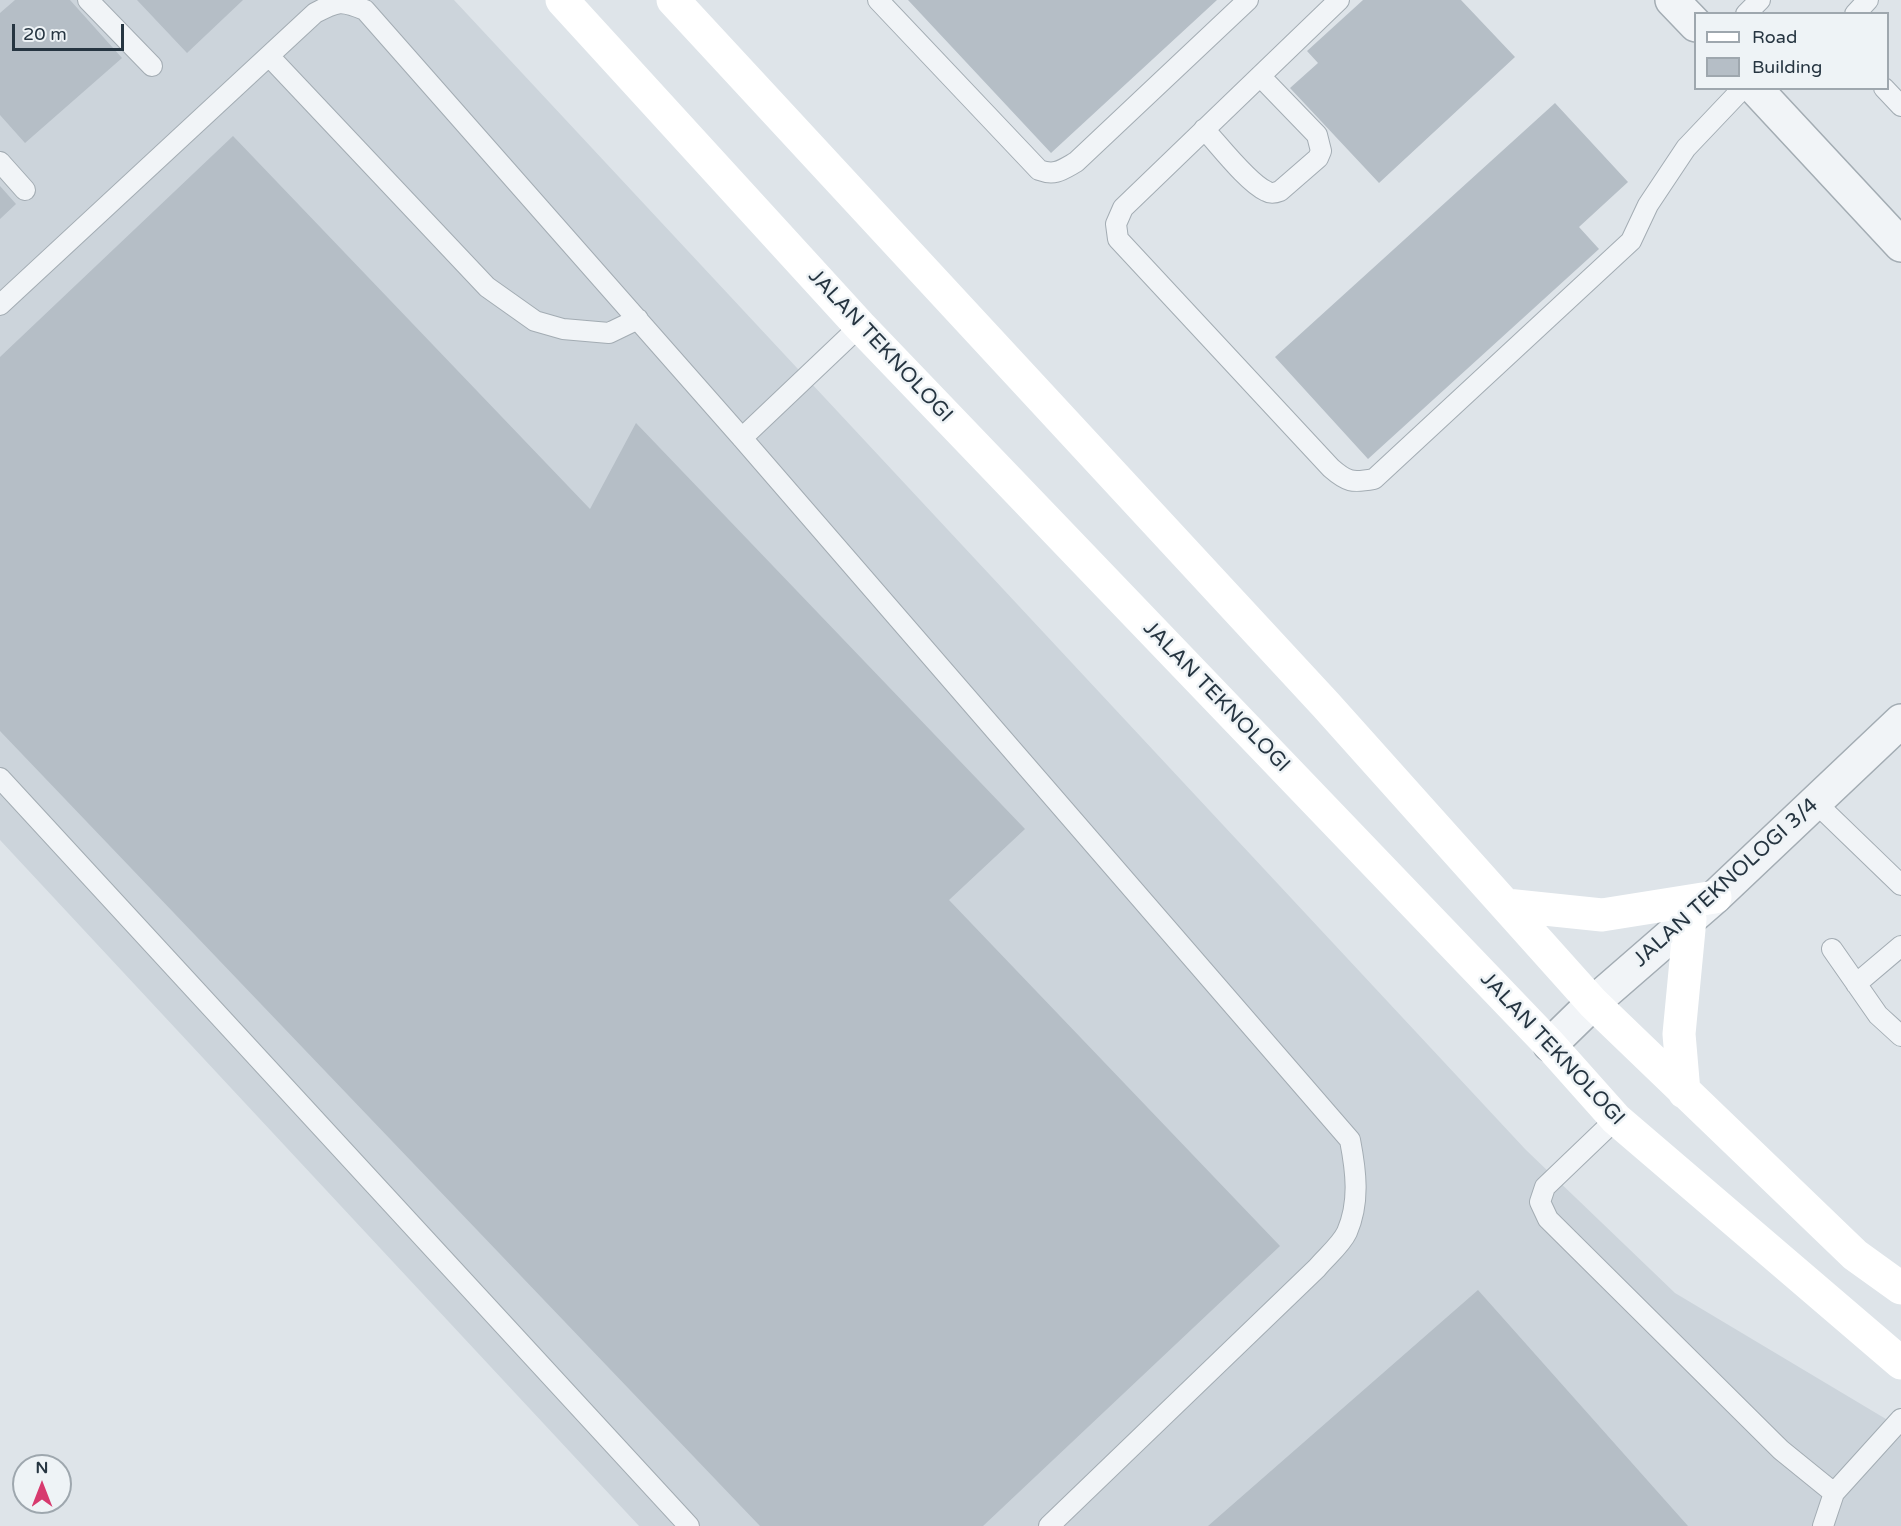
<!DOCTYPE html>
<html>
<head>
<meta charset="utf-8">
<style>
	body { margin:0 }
	#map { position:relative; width:1901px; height:1526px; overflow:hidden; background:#dee4e9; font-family:"Varela Round",sans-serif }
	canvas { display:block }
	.legend { position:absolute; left:1694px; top:12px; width:195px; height:78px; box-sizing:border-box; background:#eef3f6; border:2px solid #9ea7ae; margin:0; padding:8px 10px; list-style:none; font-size:18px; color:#263541 }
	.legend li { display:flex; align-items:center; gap:12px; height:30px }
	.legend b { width:30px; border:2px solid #9ea7ae }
	.north { position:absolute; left:12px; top:1454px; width:60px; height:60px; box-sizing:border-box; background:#eef3f6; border:2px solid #9ea7ae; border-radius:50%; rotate:0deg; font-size:16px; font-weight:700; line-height:24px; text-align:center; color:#263541 }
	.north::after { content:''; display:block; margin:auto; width:21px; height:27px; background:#d73a6e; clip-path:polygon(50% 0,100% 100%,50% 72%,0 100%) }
	.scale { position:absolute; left:12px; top:24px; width:112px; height:27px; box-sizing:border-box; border:3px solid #263541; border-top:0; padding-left:8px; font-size:18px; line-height:21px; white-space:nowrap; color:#263541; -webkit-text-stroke:4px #eef3f6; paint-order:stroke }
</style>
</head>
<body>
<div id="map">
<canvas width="1901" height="1526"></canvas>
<ul class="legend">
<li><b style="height:8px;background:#fff"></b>Road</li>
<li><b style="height:16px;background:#b5bec6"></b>Building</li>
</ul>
<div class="north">N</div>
<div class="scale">20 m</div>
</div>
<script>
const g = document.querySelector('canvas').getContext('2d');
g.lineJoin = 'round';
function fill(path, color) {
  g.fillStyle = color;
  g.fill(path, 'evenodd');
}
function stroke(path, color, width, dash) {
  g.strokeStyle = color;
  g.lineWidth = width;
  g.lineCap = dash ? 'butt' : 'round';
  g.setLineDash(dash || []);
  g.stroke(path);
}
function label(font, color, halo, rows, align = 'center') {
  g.font = font + ' "Varela Round",sans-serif';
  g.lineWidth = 5;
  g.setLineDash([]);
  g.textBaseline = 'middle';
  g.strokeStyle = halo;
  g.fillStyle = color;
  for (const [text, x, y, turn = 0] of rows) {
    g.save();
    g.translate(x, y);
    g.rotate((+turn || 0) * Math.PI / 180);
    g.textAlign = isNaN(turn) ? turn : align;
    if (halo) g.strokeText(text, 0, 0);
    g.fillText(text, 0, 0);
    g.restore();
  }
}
fill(new Path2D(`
	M0 0H454L1526 1150 1675 1293 1901 1428V1526H639L0 840Z`), '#ccd4db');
fill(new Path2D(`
	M15 0H70L122 58 25 143 0 115V13Z
	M137 0H243L187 53Z
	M908 0H1217L1051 153Z
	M1363 0H1461L1515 57 1379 183 1290 88 1318 63 1307 51Z
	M1555 103 1628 182 1579 227 1599 249 1368 459 1275 357Z
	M233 136 590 509 636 423 1025 829 949 900 1280 1246 983 1526H760L0 731V357Z
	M0 186 16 204 0 219Z
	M1478 1290 1688 1526H1208Z`), '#b5bec6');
const lane = new Path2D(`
	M88 0 152 66
	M878 0 1039 170C1055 176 1062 170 1076 162L1248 0
	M1339 0 1123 208 1116 224 1118 239 1331 468C1347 482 1352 483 1374 479L1631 241 1648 205 1686 148 1743 88
	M1746 14 1760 0
	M1855 14 1868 0
	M269 56 487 287 535 321 563 329 609 333 638 319
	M1884 88 1901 106
	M1204 129C1219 145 1248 183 1266 191 1271 194 1275 193 1280 191L1318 158 1321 151 1317 135 1260 76
	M0 162 25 190
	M0 305 315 13C338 1 341 0 365 10L742 438 1350 1140C1356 1171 1360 1202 1347 1232 1341 1245 1326 1257 1317 1268L1049 1526
	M742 438 860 326
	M0 778 689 1526
	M1815 802 1901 885
	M1832 949 1878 1015 1901 1036
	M1856 984 1901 946
	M1616 1119 1545 1187 1540 1202 1548 1219 1781 1450 1834 1493
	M1823 1526 1834 1493 1901 1419`);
const street = new Path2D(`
	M1672 0 1696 25
	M1755 88 1901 245
	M1550 1045 1593 1003 1715 897 1901 721`);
stroke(lane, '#a3acb3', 22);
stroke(street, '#a3acb3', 36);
stroke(lane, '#f1f4f7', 20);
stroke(street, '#f1f4f7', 33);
stroke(new Path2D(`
	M562 0 860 326 1550 1045 1616 1119 1901 1363
	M673 0 1326 705 1593 1003 1855 1255 1901 1288
	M1506 905 1602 915 1715 897
	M1684 1092 1679 1034 1690 919`), '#fff', 33);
label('21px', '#263541', '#eef3f6', [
	["JALAN TEKNOLOGI",880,346,47],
	["JALAN TEKNOLOGI",1216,697,46],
	["JALAN TEKNOLOGI 3/4",1726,883,-42],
	["JALAN TEKNOLOGI",1552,1049,47]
]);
</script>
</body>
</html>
